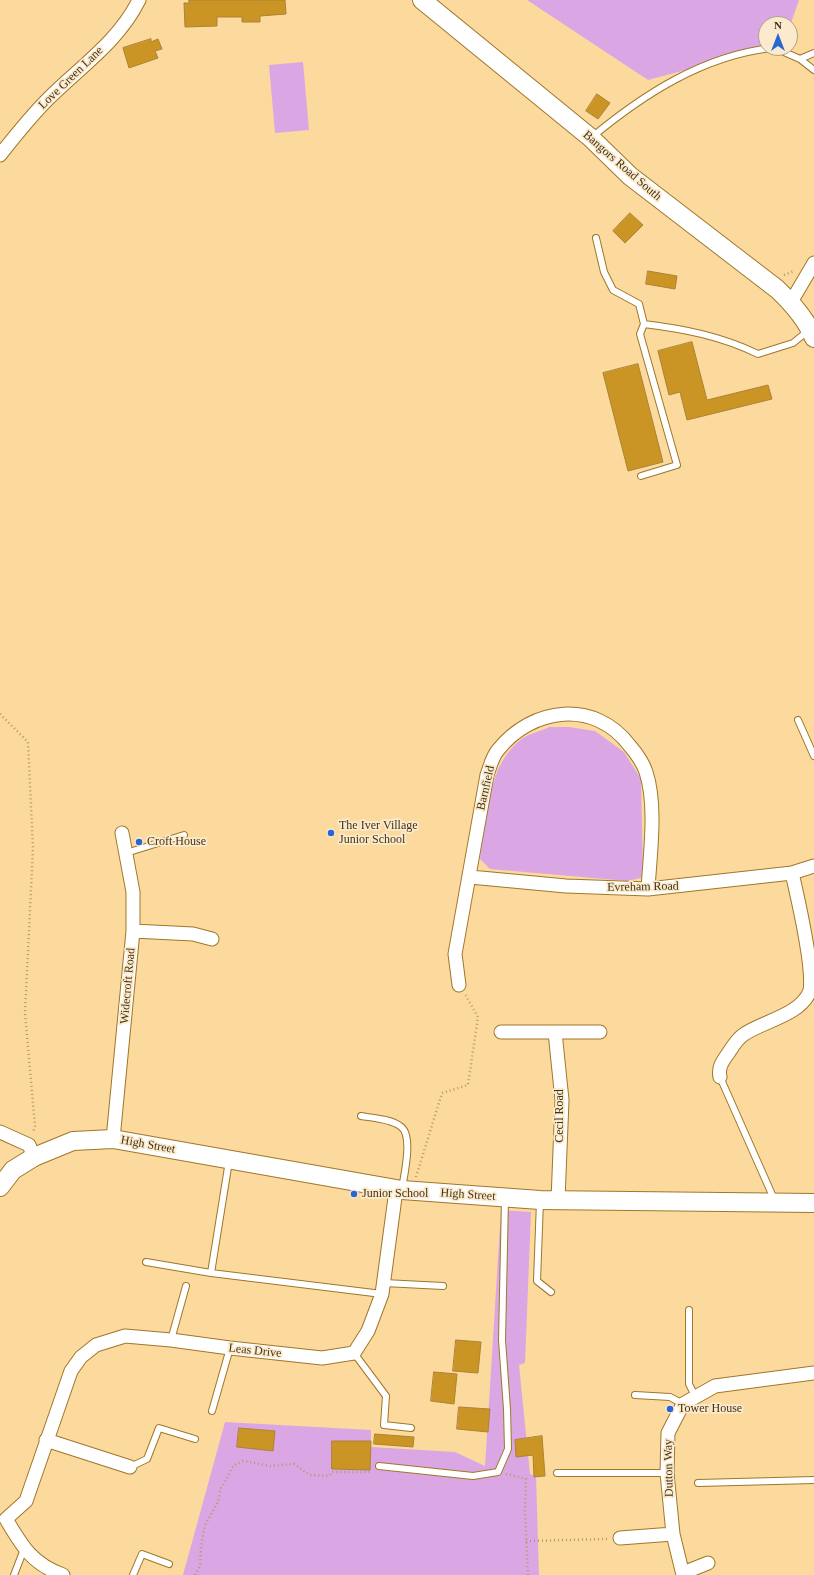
<!DOCTYPE html>
<html>
<head>
<meta charset="utf-8">
<style>
	body { margin:0 }
	#map { position:relative; width:814px; height:1575px; overflow:hidden; background:#fcda9e; font-family:Georgia,serif }
	canvas { display:block }
	.north { position:absolute; left:758px; top:16px; width:40px; height:40px; box-sizing:border-box; background:#fbeacd; border:1px solid #b1a082; border-radius:50%; rotate:0deg; font-size:11px; font-weight:700; line-height:16px; text-align:center; color:#433212 }
	.north::after { content:''; display:block; margin:auto; width:14px; height:18px; background:#2866d3; clip-path:polygon(50% 0,100% 100%,50% 72%,0 100%) }
</style>
</head>
<body>
<div id="map">
<canvas width="814" height="1575"></canvas>
<div class="north">N</div>
</div>
<script>
const g = document.querySelector('canvas').getContext('2d');
g.lineJoin = 'round';
function fill(path, color) {
  g.fillStyle = color;
  g.fill(path, 'evenodd');
}
function stroke(path, color, width, dash) {
  g.strokeStyle = color;
  g.lineWidth = width;
  g.lineCap = dash ? 'butt' : 'round';
  g.setLineDash(dash || []);
  g.stroke(path);
}
function label(font, color, halo, rows, align = 'center') {
  g.font = font + ' Georgia,serif';
  g.lineWidth = 3.5;
  g.setLineDash([]);
  g.textBaseline = 'middle';
  g.strokeStyle = halo;
  g.fillStyle = color;
  for (const [text, x, y, turn = 0] of rows) {
    g.save();
    g.translate(x, y);
    g.rotate((+turn || 0) * Math.PI / 180);
    g.textAlign = isNaN(turn) ? turn : align;
    if (halo) g.strokeText(text, 0, 0);
    g.fillText(text, 0, 0);
    g.restore();
  }
}
fill(new Path2D(`
	M527 0H799L790 26V24H766V48H768L648 80Z
	M303 62 309 130 275 133 269 65Z
	M549 727H569L595 731 624 752 641 779 643 871 641 878 627 881 490 869 480 859C486 820 487 763 523 738 531 733 541 731 549 727Z
	M501 1210 531 1212 525 1363 519 1365 530 1474 536 1476 539 1575H183L225 1422 371 1430V1447L455 1452 485 1466Z`), '#daa7e4');
const building = new Path2D(`
	M189 0H285L286 14 260 16V22H242V17H217V26L185 27 184 3H189Z
	M151 39V42L158 39 162 49 155 51 158 58 129 68 123 48Z
	M597 94 610 103 598 119 586 111Z
	M630 213 643 225 625 243 613 231Z
	M648 271 677 276 675 289 646 284Z
	M692 342 707 400 768 385 772 399 687 420 680 392 669 395 658 351Z
	M638 364 663 462 628 471 603 373Z
	M456 1340 481 1342 478 1373 453 1371Z
	M434 1372 457 1374 454 1404 431 1401Z
	M459 1407 490 1409 488 1432 457 1429Z
	M239 1428 275 1431 273 1451 237 1447Z
	M375 1434 414 1437 413 1447 374 1444Z
	M542 1436 545 1476 534 1477 533 1455 516 1457 515 1440Z
	M332 1441H371L370 1470 332 1469Z`);
fill(building, '#ca9525');
stroke(building, '#ab8336', 1);
const lane = new Path2D(`
	M775 48 800 59 814 70
	M800 59 814 53
	M592 137C644 94 703 56 771 48
	M596 238 604 272 613 290 639 304 644 324C684 329 721 336 758 354L793 343 809 330
	M641 476 677 465 640 334 644 324
	M798 720 814 756
	M126 853 184 835
	M720 1077 774 1199
	M361 1116C373 1118 390 1119 400 1126 414 1134 404 1175 402 1189
	M229 1161 211 1273 382 1294
	M540 1201 537 1281 551 1292
	M146 1262 211 1273
	M384 1283 443 1286
	M689 1310V1384L695 1396
	M171 1340 186 1286
	M354 1353 386 1396 384 1425 411 1428
	M635 1395 670 1397 683 1404
	M212 1411 230 1348
	M379 1466 473 1476 498 1472 508 1449 507 1409 502 1340 505 1199
	M130 1467 147 1459 159 1428 195 1439
	M557 1473H667
	M698 1483 814 1480
	M14 1575 24 1549
	M133 1575 142 1554 169 1564`);
const street = new Path2D(`
	M0 155C15 136 31 116 48 99 80 67 119 41 139 0
	M791 302 814 263
	M470 877 566 886 648 889 792 873 814 866
	M133 931 193 934 212 939
	M459 985 455 954 487 775C490 767 492 757 498 750 532 707 595 699 630 746 636 753 643 763 646 772 657 805 650 854 648 889
	M501 1032H600
	M555 1032 562 1100 558 1200
	M720 1077C718 1068 722 1062 727 1055 732 1048 736 1040 743 1035 762 1021 800 1016 810 991 814 967 798 899 792 873
	M0 1132 29 1145 34 1157
	M113 1139 133 931V892L122 833
	M46 1440 130 1467
	M620 1538 673 1534
	M683 1573 708 1563
	M63 1575C32 1564 22 1546 6 1519L26 1501 71 1371 81 1357 96 1345 125 1336 171 1340 230 1348 322 1358 354 1353 368 1331 382 1294 396 1190
	M683 1575 673 1534 667 1473 668 1433 683 1404 715 1386 814 1373`);
const secondary = new Path2D(`
	M422 0 591 138 630 176 777 289C792 303 806 319 814 338
	M0 1187 13 1170 34 1157 73 1141 113 1139 402 1190 540 1200 814 1203`);
stroke(lane, '#9f7729', 8);
stroke(street, '#9f7729', 15);
stroke(secondary, '#9f7729', 20);
stroke(new Path2D(`
	M784 275 794 271
	M0 714 28 742 33 848 25 1013 35 1126 33 1133
	M416 1177 442 1093 468 1085 478 1017 465 994
	M506 1474 526 1479 525 1511 528 1575
	M526 1541 607 1539
	M195 1575 200 1566 201 1546 205 1525 218 1502 221 1488 234 1465 243 1461 270 1466 294 1464 310 1475 329 1476 332 1472H372`), '#b49968', 2.5, [1, 3]);
stroke(lane, '#fff', 6);
stroke(street, '#fff', 13);
stroke(secondary, '#fff', 18);
for (const [x, y, r, color] of [
	[331,833,4,"#2866d3"],
	[139,842,4,"#2866d3"],
	[354,1194,4,"#2866d3"],
	[670,1409,4,"#2866d3"]
]) {
  const dot = new Path2D();
  dot.arc(x, y, r, 0, 2 * Math.PI);
  g.fillStyle = color;
  g.fill(dot);
  stroke(dot, '#fbeacd', 1.5);
}
label('12px', '#433212', '#fbeacd', [
	["Love Green Lane",71,78,-44],
	["Bangors Road South",622,166,41],
	["Barnfield",486,788,-77],
	["Evreham Road",643,887,-1],
	["Widecroft Road",128,986,-85],
	["Cecil Road",560,1116,-90],
	["High Street",148,1145,10],
	["High Street",468,1195,4],
	["Leas Drive",255,1351,6],
	["Dutton Way",669,1468,-91]
]);
label('12px', '#433212', '#fbeacd', [
	["The Iver Village",339,826],
	["Junior School",339,840],
	["Croft House",147,842],
	["Junior School",362,1194],
	["Tower House",678,1409]
], 'left');
</script>
</body>
</html>
